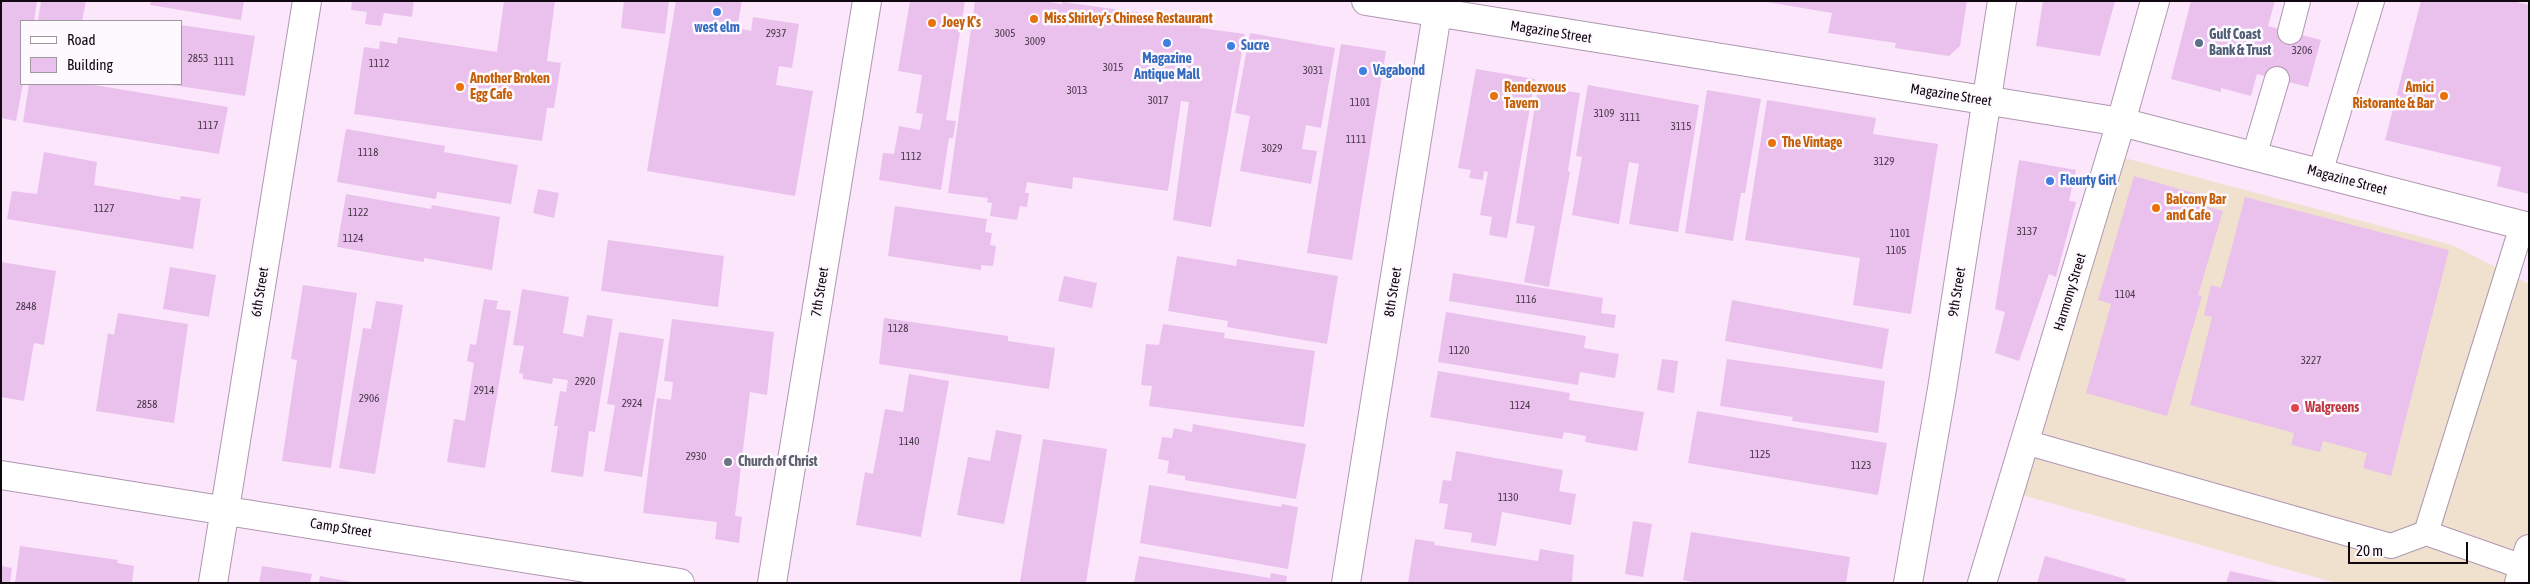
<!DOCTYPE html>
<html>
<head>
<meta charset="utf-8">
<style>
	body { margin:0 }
	#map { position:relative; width:2530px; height:584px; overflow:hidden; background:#fbe6fc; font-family:"Asap Condensed",sans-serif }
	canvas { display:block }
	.frame { position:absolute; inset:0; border:2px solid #110811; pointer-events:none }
	.legend { position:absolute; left:20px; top:20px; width:162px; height:65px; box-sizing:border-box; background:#fef9fe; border:1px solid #9f999f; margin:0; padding:6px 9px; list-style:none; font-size:15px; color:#110811 }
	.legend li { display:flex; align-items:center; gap:10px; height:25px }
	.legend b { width:25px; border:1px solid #9f999f }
	.scale { position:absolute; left:2348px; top:542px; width:120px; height:22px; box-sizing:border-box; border:2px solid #110811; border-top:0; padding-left:6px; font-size:15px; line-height:18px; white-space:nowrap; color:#110811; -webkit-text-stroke:4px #fef9fe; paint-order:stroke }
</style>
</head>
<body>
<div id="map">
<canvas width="2530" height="584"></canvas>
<div class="frame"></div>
<ul class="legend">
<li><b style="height:6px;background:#fff"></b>Road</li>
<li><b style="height:14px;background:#eac1ed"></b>Building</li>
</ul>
<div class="scale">20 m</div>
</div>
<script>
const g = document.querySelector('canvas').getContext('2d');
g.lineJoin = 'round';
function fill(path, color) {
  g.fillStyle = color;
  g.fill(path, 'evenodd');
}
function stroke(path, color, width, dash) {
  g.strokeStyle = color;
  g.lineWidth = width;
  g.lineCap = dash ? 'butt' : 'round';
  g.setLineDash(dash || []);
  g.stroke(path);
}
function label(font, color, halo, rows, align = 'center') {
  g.font = font + ' "Asap Condensed",sans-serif';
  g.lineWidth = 5;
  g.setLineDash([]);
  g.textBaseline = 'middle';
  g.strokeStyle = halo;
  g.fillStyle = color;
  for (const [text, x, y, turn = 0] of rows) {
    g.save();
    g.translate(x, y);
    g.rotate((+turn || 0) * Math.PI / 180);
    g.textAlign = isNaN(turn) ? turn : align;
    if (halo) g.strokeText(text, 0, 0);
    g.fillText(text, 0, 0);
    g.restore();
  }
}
fill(new Path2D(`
	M2121 157 2452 245 2529 284V583H2336L2022 495Z`), '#f0e1ce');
fill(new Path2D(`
	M1 1H37L34 21H21L23 84 16 121 1 118Z
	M41 1H86L82 21H38Z
	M151 1H244L241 20 150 5Z
	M352 1H414L412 17 384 13 381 26 365 24 367 12 351 10Z
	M504 1H555L547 61 561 63 554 108H547L542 141 354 114 364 47 379 49 380 41 397 44 398 37 497 52Z
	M624 1H669L665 34 621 28Z
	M676 1H742L737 28 751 31 753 17 799 24 792 68 779 66 776 85 813 91 795 196 647 171Z
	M910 1H965L946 120 956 121 953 138H949L941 190 879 180 883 153 894 154 899 126 920 130 923 114 916 113 922 75 898 71Z
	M975 1H1042L1062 4 1063 2 1201 21 1200 28 1245 34 1211 227 1173 220 1189 102 1181 101 1168 191 1073 177 1072 189 1027 182 1025 193H1029L1027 207 1020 206 1017 220 990 216 992 203 987 202 988 198 948 193Z
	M1761 1H1967L1960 46 1949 56 1895 48 1896 43 1828 33 1832 13Z
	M2043 1H2115L2100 56 2036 46Z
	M2191 1H2275L2268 26 2321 40 2308 87 2257 74 2251 96 2221 88V92L2171 79Z
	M2421 1H2513L2529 5V194L2497 186 2501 167 2385 140Z
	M181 25 255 36 245 96 172 85 181 84Z
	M1250 33 1335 48 1321 128 1306 125 1302 149 1317 151 1311 184 1240 171 1250 116 1235 113Z
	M1341 44 1386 51 1352 260 1307 253Z
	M1476 69 1535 79 1507 238 1489 235 1492 217 1480 215 1488 172 1484 171 1483 180 1469 178 1471 170 1458 168Z
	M29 84H88L228 107 219 154 23 122Z
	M1588 85 1699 105 1678 232 1629 224 1639 164 1629 162 1619 224 1572 215 1582 157 1576 156Z
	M1538 87 1580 93 1568 171 1570 172 1549 287 1524 282 1535 226 1516 223Z
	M1707 90 1761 99 1745 193H1741L1733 241 1685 233Z
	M1767 100 1876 118 1873 134 1938 144 1911 314 1853 305 1860 258 1745 240Z
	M346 129 445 146 444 152 518 165 511 204 437 192 436 199 337 182Z
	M44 152 97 162 94 185 180 200 181 196 201 199 193 249 7 219 12 191 37 194Z
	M2019 160 2076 170 2069 201 2076 202 2056 277 2049 274 2019 361 1995 353 2005 312 1995 309Z
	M2134 176 2197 194 2194 203 2223 211 2198 295 2202 296 2167 416 2086 393 2111 304 2098 300Z
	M538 189 559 193 554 218 533 213Z
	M346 194 431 209 432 205 500 217 492 270 424 258V262L337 247Z
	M2245 197 2449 250 2391 476 2363 468 2367 453 2323 441 2320 452 2291 445 2294 433 2190 405 2212 317 2204 315 2211 285 2221 288Z
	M895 206 987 219 985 232 992 233 990 245 996 246 993 266 981 265V270L888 256Z
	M608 240 724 256 718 307 601 291Z
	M1177 256 1236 266 1237 259 1338 276 1327 344 1227 327 1228 321 1168 311Z
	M1 262 56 271 44 345 34 343 24 401 1 397Z
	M170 267 216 275 209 317 163 309Z
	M1453 273 1603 298 1601 313 1616 315 1614 328 1449 301Z
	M1064 276 1097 283 1092 308 1058 301Z
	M303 285 357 293 331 468 282 461 297 360 291 359Z
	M522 289 569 297 563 333 583 337 587 315 613 319 595 432 589 431 583 477 551 472 558 426H554L560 391 566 392 568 380 553 378 552 384 523 379V374L519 373 524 346 513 345Z
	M484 299 498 301 496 309 511 311 485 468 447 462 454 419 465 421 474 363 467 361 470 344 476 345Z
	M1732 300 1889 329 1882 369 1725 341Z
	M376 301 403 305 375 474 339 468 363 328 371 329Z
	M1446 312 1586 336 1584 348 1619 354 1615 378 1580 372 1578 385 1438 362Z
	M118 313 188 324 174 423 96 411 108 333 114 335Z
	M884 318 1008 336V341L1055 348 1049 389 879 364Z
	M672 319 774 332 767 395 750 392 735 516 742 517 739 543 715 539 717 522 643 513 657 398 671 400 673 382 664 381Z
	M1163 324 1225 333 1224 338 1315 351 1304 427 1149 406 1152 386 1141 385 1146 344 1159 345Z
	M619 332 664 339 642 477 604 471 615 405 607 404Z
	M1662 359 1678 361 1674 393 1657 390Z
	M1727 359 1885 381 1878 433 1792 421 1793 417 1720 406Z
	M1438 371 1570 393 1569 400 1644 412 1637 451 1585 442 1586 436 1564 432 1562 439 1430 417Z
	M909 374 949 381 921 537 856 525 865 472 873 474 885 409 903 412Z
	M1697 411 1887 443 1878 495 1688 463Z
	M1193 424 1306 444 1296 499 1185 480V476L1167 473 1169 461 1158 459 1162 437 1172 438 1174 428 1192 432Z
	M996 430 1022 435 1004 524 957 515 968 457 990 461Z
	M1043 439 1107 449 1086 583 1020 582Z
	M1456 451 1563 470 1559 491 1576 494 1571 525 1502 512 1496 546 1471 542 1472 533 1444 529 1448 504 1439 503 1443 480 1451 481Z
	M1149 485 1281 507 1282 504 1298 507 1288 569 1140 543Z
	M1633 521 1652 524 1643 577 1625 574Z
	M1691 532 1850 557 1846 583H1697L1683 580Z
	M1415 539 1435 542 1434 545 1538 561 1540 549 1574 555 1572 583H1408Z
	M20 546 118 560 117 563 134 566 132 583H15Z
	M1139 556 1270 578 1271 573 1287 576 1286 583H1134Z
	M2045 556 2126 579 2125 583H2037Z
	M1 566 12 568 10 583H1Z
	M262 566 312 574 310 583H259Z
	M2230 571 2279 582V583H2226Z
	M320 576 352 582V583H319Z`), '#eac1ed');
const lane = new Path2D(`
	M2290 32 2298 1
	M2254 156 2277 79
	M2320 173 2372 1
	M2025 442 2391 546 2426 533 2523 567
	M2426 533 2522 226`);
const street = new Path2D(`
	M1 475 680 583
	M213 583 307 1
	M772 583 867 1
	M1346 583 1439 1
	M1908 583 1942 389 2002 1
	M1982 583 2121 122 2155 1
	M2519 583 2529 549`);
const secondary = new Path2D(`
	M1366 1 2121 122 2529 227`);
stroke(lane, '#af97b0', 26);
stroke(street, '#af97b0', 30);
stroke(secondary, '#af97b0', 30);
stroke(lane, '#fff', 24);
stroke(street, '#fff', 28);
stroke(secondary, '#fff', 28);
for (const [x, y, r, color] of [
	[717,12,5,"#3f7fe0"],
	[1034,19,5,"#e8710a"],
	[932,23,5,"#e8710a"],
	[1167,43,5,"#3f7fe0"],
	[2199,43,5,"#5c6f8a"],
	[1231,46,5,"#3f7fe0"],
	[1363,71,5,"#3f7fe0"],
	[460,87,5,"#e8710a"],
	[1494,96,5,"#e8710a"],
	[2444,96,5,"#e8710a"],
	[1772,143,5,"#e8710a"],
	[2050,181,5,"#3f7fe0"],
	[2156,208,5,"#e8710a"],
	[2295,408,5,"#e0444e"],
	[728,462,5,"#6b7280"]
]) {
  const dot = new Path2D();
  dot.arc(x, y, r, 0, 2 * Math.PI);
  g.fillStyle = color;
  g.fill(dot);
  stroke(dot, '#fef9fe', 2);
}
label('11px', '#473648', null, [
	["2937",776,34],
	["3005",1005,34],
	["3009",1035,42],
	["3206",2302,51],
	["2853",198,59],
	["1111",224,62],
	["1112",379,64],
	["3015",1113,68],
	["3031",1313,71],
	["3013",1077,91],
	["3017",1158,101],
	["1101",1360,103],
	["3109",1604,114],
	["3111",1630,118],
	["1117",208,126],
	["3115",1681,127],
	["1111",1356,140],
	["3029",1272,149],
	["1118",368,153],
	["1112",911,157],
	["3129",1884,162],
	["1127",104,209],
	["1122",358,213],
	["3137",2027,232],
	["1101",1900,234],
	["1124",353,239],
	["1105",1896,251],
	["1104",2125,295],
	["1116",1526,300],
	["2848",26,307],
	["1128",898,329],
	["1120",1459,351],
	["3227",2311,361],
	["2920",585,382],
	["2914",484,391],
	["2906",369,399],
	["2924",632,404],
	["2858",147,405],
	["1124",1520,406],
	["1140",909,442],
	["1125",1760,455],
	["2930",696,457],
	["1123",1861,466],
	["1130",1508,498]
]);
label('bold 14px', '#c56008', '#fef9fe', [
	["Miss Shirley’s Chinese Restaurant",1044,19],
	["Joey K's",942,23],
	["Another Broken",470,79],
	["Egg Cafe",470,95],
	["Rendezvous",1504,88],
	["Tavern",1504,104],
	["Amici",2434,88,"right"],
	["Ristorante & Bar",2434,104,"right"],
	["The Vintage",1782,143],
	["Balcony Bar",2166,200],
	["and Cafe",2166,216]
], 'left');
label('bold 14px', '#366cbe', '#fef9fe', [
	["west elm",717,28,"center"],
	["Sucre",1241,46],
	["Magazine",1167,59,"center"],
	["Antique Mall",1167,75,"center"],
	["Vagabond",1373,71],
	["Fleurty Girl",2060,181]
], 'left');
label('14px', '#110811', '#fef9fe', [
	["Magazine Street",1551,32,9],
	["Magazine Street",1951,95,9],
	["Magazine Street",2347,180,15],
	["6th Street",260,292,-81],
	["7th Street",820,292,-81],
	["8th Street",1393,292,-81],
	["9th Street",1957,292,-81],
	["Harmony Street",2070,292,-73],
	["Camp Street",341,528,9]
]);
label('bold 14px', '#4e5e75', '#fef9fe', [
	["Gulf Coast",2209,35],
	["Bank & Trust",2209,51]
], 'left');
label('bold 14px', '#be3a42', '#fef9fe', [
	["Walgreens",2305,408]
], 'left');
label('bold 14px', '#5b616d', '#fef9fe', [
	["Church of Christ",738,462]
], 'left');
</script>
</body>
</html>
